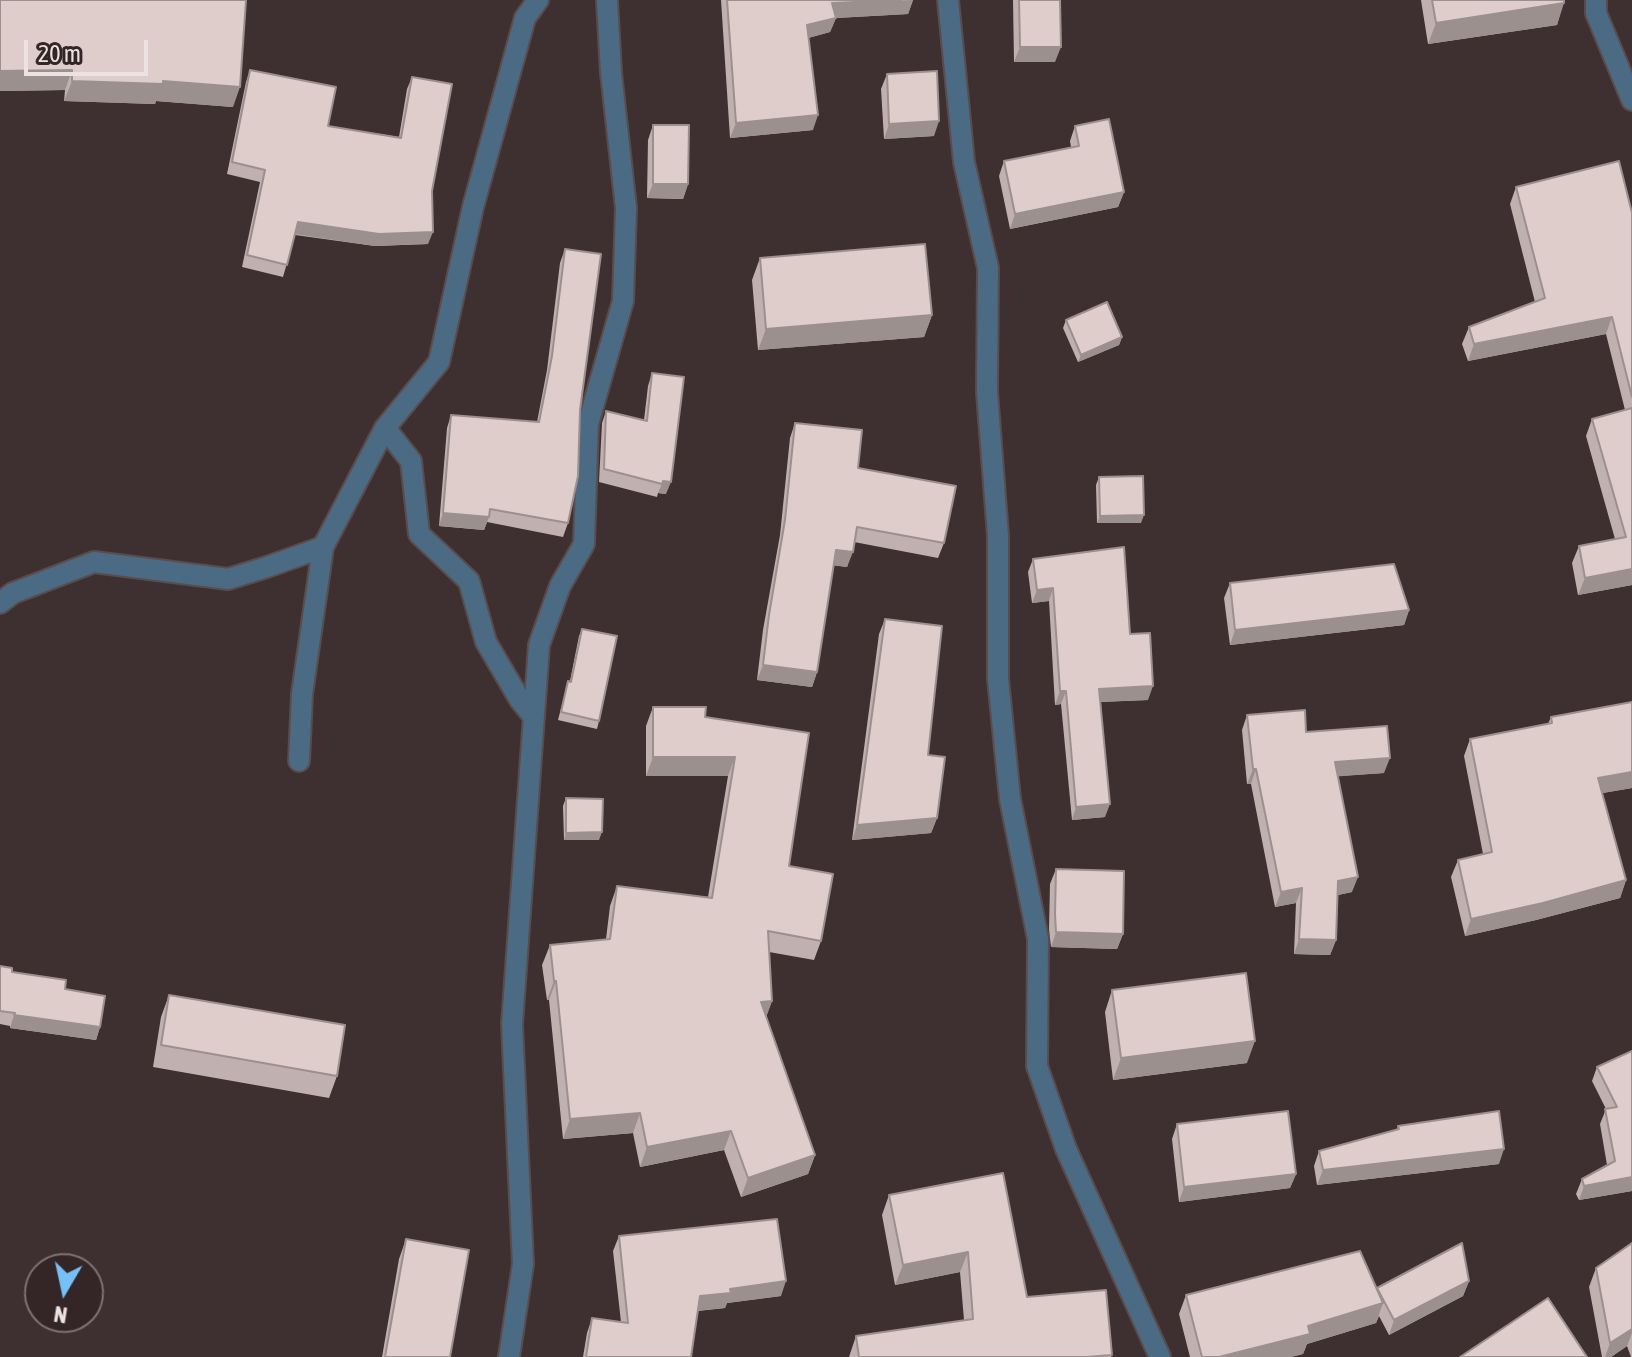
<!DOCTYPE html>
<html>
<head>
<meta charset="utf-8">
<style>
	body { margin:0 }
	#map { position:relative; width:1632px; height:1357px; overflow:hidden; background:#3e3030; font-family:"Asap Condensed",sans-serif }
	canvas { display:block }
	.north { position:absolute; left:24px; top:1253px; width:80px; height:80px; box-sizing:border-box; background:#342626; border:2px solid #7e7171; border-radius:50%; rotate:189deg; font-size:22px; font-weight:700; line-height:32px; text-align:center; color:#ece2e2 }
	.north::after { content:''; display:block; margin:auto; width:28px; height:36px; background:#77bff7; clip-path:polygon(50% 0,100% 100%,50% 72%,0 100%) }
	.scale { position:absolute; left:24px; top:40px; width:124px; height:36px; box-sizing:border-box; border:4px solid #ece2e2; border-top:0; padding-left:10px; font-size:24px; line-height:28px; white-space:nowrap; color:#ece2e2; -webkit-text-stroke:6px #342626; paint-order:stroke }
</style>
</head>
<body>
<div id="map">
<canvas width="1632" height="1357"></canvas>
<div class="north">N</div>
<div class="scale">20 m</div>
</div>
<script>
const g = document.querySelector('canvas').getContext('2d');
g.lineJoin = 'round';
function stroke(path, color, width, dash) {
  g.strokeStyle = color;
  g.lineWidth = width;
  g.lineCap = dash ? 'butt' : 'round';
  g.setLineDash(dash || []);
  g.stroke(path);
}
function fill(path, color) {
  g.fillStyle = color;
  g.fill(path, 'evenodd');
}
const minor = new Path2D(`
	M948 0 964 162 988 268 987 392 998 536V679L1010 799 1038 939 1037 1066 1066 1149 1160 1357
	M1596 0V13L1632 100
	M385 428 411 461 419 534 469 581 486 642 520 700 533 716
	M0 603 13 593 94 562 228 579 267 567 323 547
	M299 761 302 694 323 547 385 428 439 362 473 207 525 18 538 0
	M509 1357 523 1264 512 1024 539 645 560 586 584 544 588 424 623 301 626 208 611 73 607 0`);
stroke(minor, '#5a4c4c', 24);
stroke(minor, '#4b6b85', 20);
fill(new Path2D(`
	M0 0 233 107 156 101 155 104 64 101 65 90 0 91Z
	M721 0H913L908 14 836 18 830 32 808 38 813 130 730 138Z
	M1013 0H1060L1055 62H1014Z
	M1421 0H1564L1557 25 1428 44Z
	M250 70 328 126 399 137 407 89 412 77 432 191 428 244 375 246 295 235 283 277 242 267 260 182 227 174 246 82Z
	M887 74 934 136 884 139 881 89Z
	M653 125 688 184 683 199 647 198 648 140Z
	M1075 126 1124 192 1118 207 1010 229 999 176 1004 161 1071 147 1070 141Z
	M1516 187 1632 213V585L1578 595 1572 563 1579 546 1615 539 1586 436 1592 419 1625 410 1606 334 1468 361 1462 344 1469 327 1535 302 1510 204Z
	M565 249 580 410 568 523 563 537 487 522 484 530 439 526 447 428 451 415 537 422 547 370 560 263Z
	M760 258 932 315 924 337 758 350 752 280Z
	M1066 320 1122 337 1119 345 1078 362 1063 328Z
	M652 373 666 494 658 493 657 497 599 482 602 423 606 411 644 420 648 386Z
	M795 423 858 468 944 543 938 558 854 542 847 567 833 565 817 672 812 687 757 680 763 630 780 535 790 438Z
	M1099 477 1141 523H1097L1096 485Z
	M1033 559 1130 634 1148 700 1101 702 1105 817 1072 820 1061 704 1055 705 1049 601 1032 603 1028 572Z
	M1230 583 1409 610 1404 625 1230 645 1224 598Z
	M885 619 928 755 937 818 931 833 852 840 879 634Z
	M582 629 599 721 597 729 558 720 566 689 568 681H570L579 636Z
	M1632 702V788L1602 793 1626 880 1620 898 1536 920 1465 936 1451 877 1458 860 1483 854 1464 756 1470 739 1548 724 1551 717Z
	M653 707 705 717 809 733 789 866 821 941 814 960 769 952 772 1001 766 1017 815 1155 808 1174 741 1197 724 1150 640 1167 633 1133 563 1139 549 1000H547L542 965 550 945 606 939 610 906 617 886 708 897 728 776H646V726Z
	M1247 715 1306 732 1384 773 1338 776 1352 892 1338 895 1336 940 1330 955 1294 954 1296 903 1275 907 1251 784H1247L1242 730Z
	M566 798 599 840H564L563 806Z
	M1056 869 1123 934 1117 949 1051 947 1049 929 1050 884Z
	M0 966 12 972 65 989 100 1027 96 1040 10 1028V1026L0 1024Z
	M1112 990 1247 1063 1113 1080 1105 1012Z
	M169 995 337 1076 329 1098 153 1067 161 1017Z
	M1632 1051V1191L1579 1200 1576 1194 1582 1179 1607 1165 1600 1124 1606 1109 1592 1081 1597 1067Z
	M1177 1124 1296 1174 1290 1188 1179 1202 1172 1139Z
	M1398 1126 1499 1164 1317 1185 1314 1166 1319 1151 1397 1130Z
	M889 1195 1027 1297 1112 1355 1111 1357H849L856 1336 964 1320 960 1272 895 1285 882 1215Z
	M619 1236 781 1296 727 1303 725 1308 698 1311 691 1357H583L587 1333 592 1318 621 1322 613 1251Z
	M406 1239 450 1357H382L399 1259Z
	M1632 1243V1357H1631L1627 1346 1611 1357H1602L1589 1287 1596 1268Z
	M1469 1281 1463 1296 1389 1335 1379 1316 1376 1323 1307 1344 1303 1354 1291 1357H1190L1179 1314 1186 1295 1377 1289Z`), '#c0b0af');
fill(new Path2D(`
	M913 0 908 14 836 18 830 32 801 40 807 25 832 3Z
	M1564 3 1557 25 1428 44 1436 23Z
	M1020 47H1061L1055 62H1014Z
	M72 70 65 90 0 91V71Z
	M72 81H163L240 87 233 107 156 101 155 104 64 101Z
	M818 115 813 130 730 138 736 123Z
	M939 121 934 136 884 139 889 124Z
	M653 184H688L683 199 647 198Z
	M1124 192 1118 207 1010 229 1015 214Z
	M298 222 433 232 428 244 375 246 294 234Z
	M932 315 924 337 758 350 766 329Z
	M1612 317 1606 334 1468 361 1474 344Z
	M1122 337 1119 345 1078 362 1081 355Z
	M663 481 671 482 666 494 658 493Z
	M443 513 489 517 484 530 439 526Z
	M1144 515 1141 523H1097L1100 516Z
	M836 550 853 552 847 567 830 565Z
	M1632 569V585L1578 595 1585 578Z
	M1053 588 1049 601 1032 603 1037 590Z
	M1409 610 1404 625 1230 645 1235 630Z
	M763 665 817 672 812 687 757 680Z
	M1153 686 1148 700 1095 702 1099 689Z
	M1060 691H1066L1061 704 1055 705Z
	M653 757H735L728 776H646Z
	M1390 758 1384 773 1330 777 1335 762Z
	M1253 769H1256L1251 784H1247Z
	M1632 772V788L1592 795 1598 778Z
	M1110 804 1105 817 1072 820 1076 807Z
	M937 818 931 833 852 840 857 825Z
	M602 832 599 840H564L566 833Z
	M1358 877 1352 892 1333 896 1338 881Z
	M1626 880 1620 898 1536 920 1465 936 1471 919Z
	M1302 888 1296 903 1275 907 1281 892Z
	M1056 932 1123 934 1117 949 1051 947Z
	M1299 939 1336 940 1330 955 1294 954Z
	M554 981H556L549 1000H547Z
	M772 1001 765 1020 761 1002Z
	M14 1015 100 1027 96 1040 10 1028Z
	M1255 1041 1247 1063 1113 1080 1121 1058Z
	M640 1113 633 1133 563 1139 570 1119Z
	M731 1131 724 1150 640 1167 647 1147Z
	M1504 1149 1499 1164 1317 1185 1323 1170Z
	M815 1155 808 1174 741 1197 748 1178Z
	M1296 1174 1290 1188 1179 1202 1184 1187Z
	M1632 1177V1191L1579 1200 1584 1186Z
	M968 1252 960 1272 895 1285 903 1265Z
	M786 1281 781 1296 727 1303 725 1308 694 1311 700 1296 730 1289Z
	M1469 1281 1463 1296 1389 1335 1394 1320Z
	M1383 1303 1376 1323 1307 1344 1303 1354 1291 1357H1219L1308 1326Z
	M1632 1329V1333L1627 1346 1611 1357H1605L1610 1343Z`), '#9c908f');
const building = new Path2D(`
	M0 0H246L240 87 163 81V84L72 81V70L0 71Z
	M727 0H901L832 3 836 18 807 25 818 115 736 123Z
	M1019 0H1060L1061 47H1020Z
	M1432 0H1564V3L1436 23Z
	M250 70 336 87 328 126 401 138 412 77 452 84 432 191 433 232 379 234 298 222 287 265 247 255 265 170 232 162Z
	M937 71 939 121 889 124 887 74Z
	M1109 119 1124 192 1015 214 1004 161 1079 146 1075 126Z
	M653 125H689L688 184H653Z
	M1619 161 1632 213V397L1612 317 1474 344 1469 327 1545 298 1516 187Z
	M925 244 932 315 766 329 760 258Z
	M565 249 601 254 580 410 578 476 568 523 490 509 489 517 443 513 451 415 539 422 552 356Z
	M1107 302 1122 337 1081 355 1066 320Z
	M652 373 684 377 671 482 663 481 662 484 604 469 606 411 647 421Z
	M1632 408V569L1585 578 1579 546 1626 537 1592 419Z
	M795 423 862 430 858 468 956 486 944 543 857 527 853 552 836 550 817 672 763 665 769 615 785 520Z
	M1143 476 1144 515 1100 516 1099 477Z
	M1124 547 1130 634 1150 633 1153 686 1099 689 1110 804 1076 807 1066 691H1060L1053 588 1037 590 1033 559Z
	M1394 564 1409 610 1235 630 1230 583Z
	M885 619 942 626 928 755 945 757 937 818 857 825Z
	M582 629 617 636 599 721 561 712 568 681 571 682Z
	M1632 702V772L1598 778 1626 880 1543 903 1471 919 1458 860 1492 852 1470 739 1552 723 1551 717Z
	M653 707H706L705 717 809 733 789 866 833 874 821 941 768 931 772 1001 761 1002 815 1155 748 1178 731 1131 647 1147 640 1113 570 1119 556 981H554L550 945 610 939 617 886 712 898 735 757H653Z
	M1305 710 1306 732 1387 726 1390 758 1335 762 1358 877 1338 881 1336 940 1299 939 1302 888 1281 892 1256 769H1253L1247 715Z
	M566 798 603 799 602 832 566 833Z
	M1056 869 1124 871 1123 934 1056 932 1055 914Z
	M0 966 12 968V972L66 980 65 989 105 996 100 1027 14 1015 15 1013 0 1011Z
	M1246 973 1255 1041 1121 1058 1112 990Z
	M169 995 345 1025 337 1076 161 1045Z
	M1632 1051V1177L1584 1186 1582 1179 1615 1161 1605 1109 1617 1107 1597 1067Z
	M1288 1111 1296 1174 1184 1187 1177 1124Z
	M1499 1111 1504 1149 1323 1170 1319 1151 1399 1129 1398 1126Z
	M1003 1173 1027 1297 1106 1290 1112 1355 1086 1357H859L856 1336 973 1319 968 1252 903 1265 889 1195Z
	M777 1219 786 1281 730 1289 731 1293 700 1296 691 1357H586L592 1318 628 1323 619 1236Z
	M406 1239 469 1250 450 1357H385Z
	M1462 1243 1469 1281 1394 1320 1377 1288Z
	M1632 1243V1329L1610 1343 1596 1268Z
	M1360 1251 1383 1303 1308 1326 1310 1334 1219 1357H1202L1186 1295Z
	M1548 1298 1587 1357H1460Z`);
fill(building, '#dfcdcc');
stroke(building, '#9c908f', 2);
</script>
</body>
</html>
